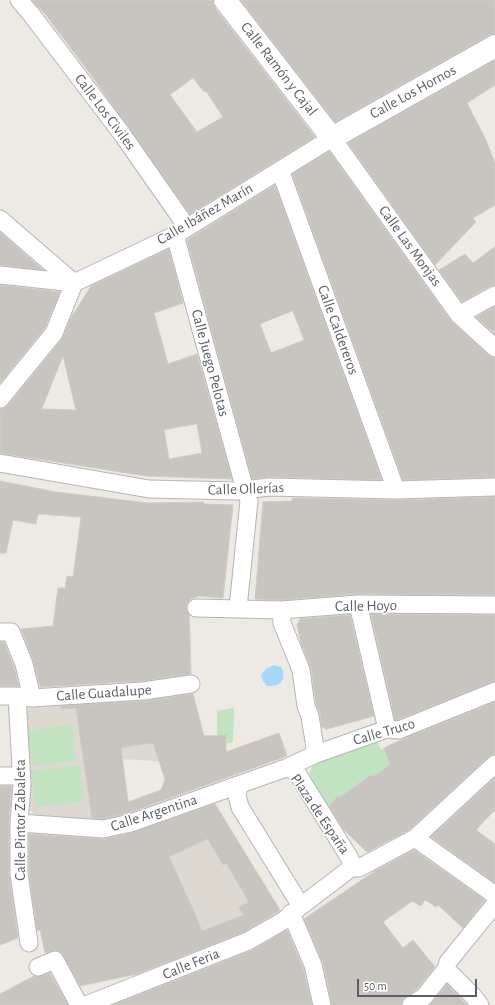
<!DOCTYPE html>
<html>
<head>
<meta charset="utf-8">
<style>
	body { margin:0 }
	#map { position:relative; width:495px; height:1005px; overflow:hidden; background:#edeae3; font-family:"Alegreya Sans",sans-serif }
	canvas { display:block }
	.scale { position:absolute; left:357px; top:979px; width:120px; height:18px; box-sizing:border-box; border:2px solid #5b5f63; border-top:0; padding-left:5px; font-size:12px; line-height:14px; white-space:nowrap; color:#5b5f63; -webkit-text-stroke:3px #fff; paint-order:stroke }
</style>
</head>
<body>
<div id="map">
<canvas width="495" height="1005"></canvas>
<div class="scale">50 m</div>
</div>
<script>
const g = document.querySelector('canvas').getContext('2d');
g.lineJoin = 'round';
function fill(path, color) {
  g.fillStyle = color;
  g.fill(path, 'evenodd');
}
function stroke(path, color, width, dash) {
  g.strokeStyle = color;
  g.lineWidth = width;
  g.lineCap = dash ? 'butt' : 'round';
  g.setLineDash(dash || []);
  g.stroke(path);
}
function label(font, color, halo, rows, align = 'center') {
  g.font = font + ' "Alegreya Sans",sans-serif';
  g.lineWidth = 3;
  g.setLineDash([]);
  g.textBaseline = 'middle';
  g.strokeStyle = halo;
  g.fillStyle = color;
  for (const [text, x, y, turn = 0] of rows) {
    g.save();
    g.translate(x, y);
    g.rotate((+turn || 0) * Math.PI / 180);
    g.textAlign = isNaN(turn) ? turn : align;
    if (halo) g.strokeText(text, 0, 0);
    g.fillText(text, 0, 0);
    g.restore();
  }
}
fill(new Path2D(`
	M192 689 198 715 170 762 122 759 130 816 111 821 35 815 28 808 26 711 34 703Z
	M213 800 283 915 251 934 169 967 148 911 133 841 134 829Z`), '#ddd9d1');
fill(new Path2D(`
	M234 708 233 742 217 746V711Z
	M72 725 76 761 32 766 28 730Z
	M376 738 381 750 384 748 390 765 382 770 385 773 374 781 369 775 340 797 337 798 327 807 310 780V773L313 764Z
	M80 765 84 801 36 807 31 771Z`), '#c1e3c0');
fill(new Path2D(`
	M274 665 281 667C288 679 280 687 267 686L263 681 261 675 267 668Z`), '#a6d8fa');
const building = new Path2D(`
	M32 0H213L215 8 315 137 190 214 91 75 46 15ZM193 78 204 92 206 91 223 117 197 132 170 95Z
	M241 0H495V34L489 35 335 122Z
	M495 60V85L467 103 485 138 495 163V205L473 218 476 222 435 265 348 143Z
	M329 151 451 321 488 355 495 358V477L403 480 292 174Z
	M275 185 382 480 269 477 252 479 187 240ZM293 311 304 340 271 353 260 324Z
	M0 232 43 270 0 265Z
	M495 247V285L490 286 462 302 439 270 465 254 473 263Z
	M169 249 183 303 154 313 168 364 197 354 232 479 146 476 0 453V409L4 408 8 405 62 339 73 313V315L91 286ZM63 356 76 410 42 409ZM197 424 202 453 169 459 164 430Z
	M0 285 60 292 45 328 0 383Z
	M495 306V334L476 317Z
	M0 481 56 492 148 503 204 502V504L233 505 223 598 199 596 191 599 187 603 186 607 189 615 190 637 191 674 142 681 40 687 33 660 21 629 53 626 58 588H65L67 576 73 577 81 517 38 514 36 524 13 520 6 553H0Z
	M495 497V595L358 594 281 600 255 599 263 502 292 501V498L396 500Z
	M371 614 495 615V681L397 720H395Z
	M350 615 374 716 327 729 322 727 320 714 316 703 311 668 301 643 297 625 300 619Z
	M0 642H4L14 667 19 686H0Z
	M193 694 204 736 226 735V752L279 733 287 756 128 813 102 819 92 818 76 708 61 709V706L144 701ZM153 743 165 779 161 790 128 802 121 748Z
	M495 702V754L488 757 409 830 367 852 344 830 329 806 337 797H340L370 775 372 777 390 765 384 748 412 735Z
	M495 778V810L485 820 476 830 495 844V883L431 837Z
	M0 786H12L9 822V874L18 938 0 945Z
	M215 804 280 910 244 932 137 974 80 986 61 952 56 950 45 953 40 930 37 931 29 873V834L105 839 134 832ZM208 839 223 865 226 863 249 902 239 907 244 915 202 931 193 909 169 857Z
	M414 850 485 900 463 928 438 905 436 907 425 900 421 906 412 901 383 922 403 948 413 940 435 967 417 989 402 1000 401 1005H332L323 963 304 919 375 871Z
	M287 930 303 968 312 1005H113L252 950Z
	M50 973 68 1005H0V994L34 976H41Z
	M447 984 465 1003 467 1005H430Z`);
fill(building, '#c8c5c0');
stroke(building, '#d1ccc1', 1);
const street = new Path2D(`
	M19 0 31 14 122 134 187 227
	M280 170 396 490
	M0 219 74 283
	M175 235 242 479 249 501 238 608
	M0 275 74 283
	M74 283 175 235 332 138 459 315 495 348
	M459 315 495 295
	M0 399 54 333 74 283
	M0 463 149 489 236 491 269 487 396 490 495 487
	M358 604 387 729
	M196 608 281 610 358 604 495 605
	M281 610 282 623 301 670 306 706 310 716 316 754
	M0 632H11L24 664 32 698
	M0 696H17L32 698 143 691 191 684
	M17 696 22 785 19 823V874L29 943
	M0 776H21
	M239 785 237 795 240 807 301 906
	M19 823 103 829 131 823 286 768 316 754 387 729 399 730 495 691
	M415 838 495 895
	M351 868H359L415 838 495 764
	M291 913 313 965 322 1005
	M38 967 55 960 79 1005
	M446 969 473 996 480 1005
	M86 1005 248 941 283 921 301 906 351 868V862L349 857 297 773 292 770 286 768
	M411 1005 424 997 446 969 448 962 495 904`);
const secondary = new Path2D(`
	M225 0 332 138 495 46`);
stroke(street, '#b3b5b9', 19);
stroke(secondary, '#b4b7bc', 24);
stroke(street, '#fff', 17);
stroke(secondary, '#fff', 22);
label('15px', '#5b5f63', '#fff', [
	["Calle Ramón y Cajal",279,69,52],
	["Calle Los Hornos",413,92,-29],
	["Calle Los Civiles",105,112,53],
	["Calle Ibáñez Marín",205,214,-30],
	["Calle Las Monjas",410,246,54],
	["Calle Caldereros",338,330,70],
	["Calle Juego Pelotas",210,363,75],
	["Calle Ollerías",246,489,-2],
	["Calle Hoyo",366,606,-1],
	["Calle Guadalupe",104,693,-4],
	["Calle Truco",384,732,-16],
	["Calle Argentina",154,813,-18],
	["Plaza de España",320,814,56],
	["Calle Pintor Zabaleta",20,820,-90],
	["Calle Feria",191,964,-22]
]);
</script>
</body>
</html>
